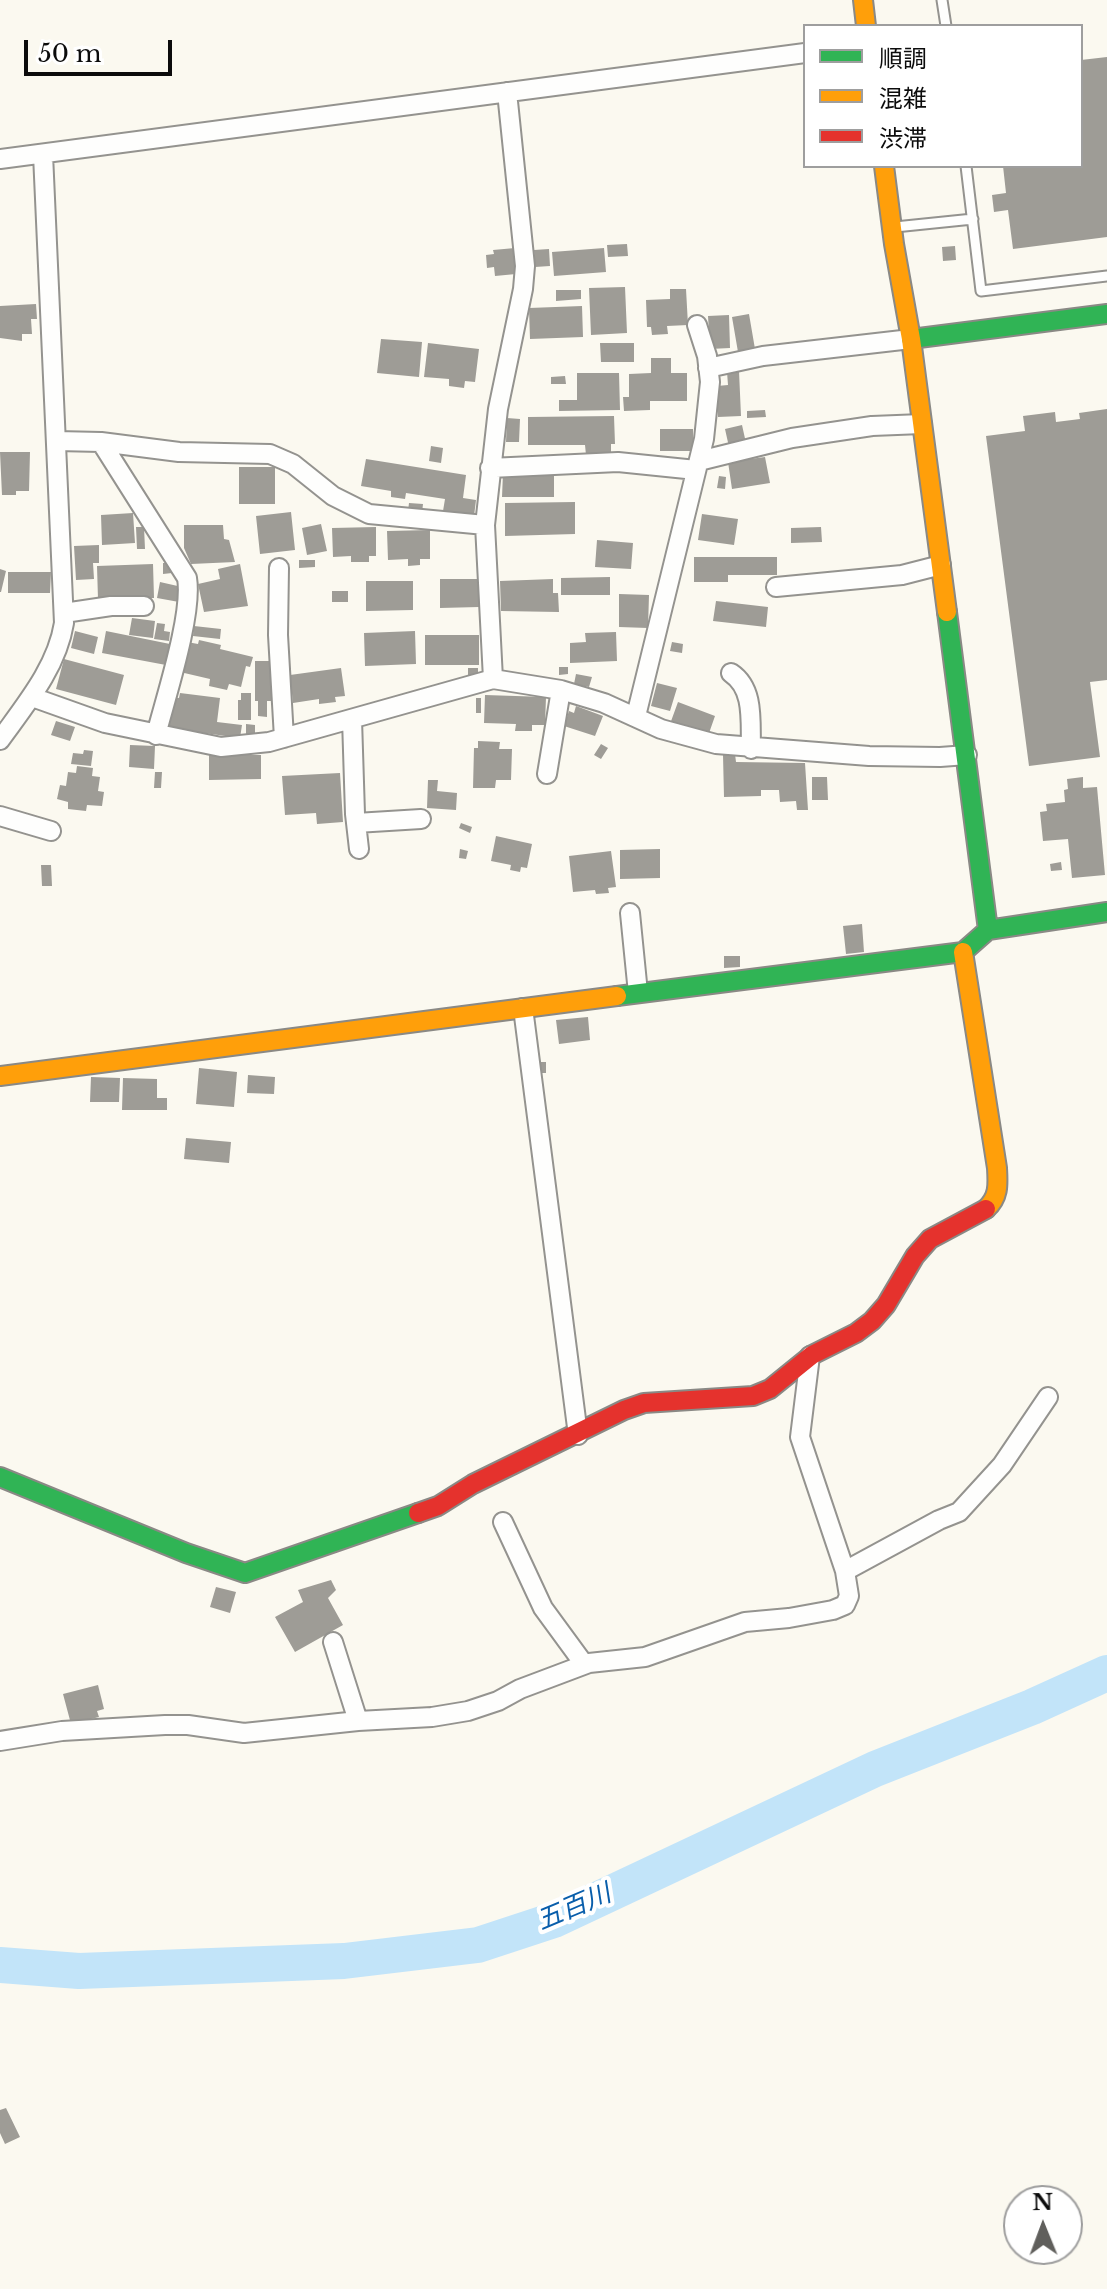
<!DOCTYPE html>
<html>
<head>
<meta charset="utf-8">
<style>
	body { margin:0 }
	#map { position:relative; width:1107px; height:2289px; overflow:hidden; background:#fbf9f0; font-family:"Libre Baskerville","Noto Sans JP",serif }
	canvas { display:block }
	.legend { position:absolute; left:803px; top:24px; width:280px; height:144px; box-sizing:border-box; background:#fff; border:2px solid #9e9e9e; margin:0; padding:10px 14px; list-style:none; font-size:24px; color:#0c0c0c }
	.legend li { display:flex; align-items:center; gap:16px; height:40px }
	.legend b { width:40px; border:2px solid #9e9e9e }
	.north { position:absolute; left:1003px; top:2185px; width:80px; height:80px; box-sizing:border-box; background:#fff; border:2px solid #9e9e9e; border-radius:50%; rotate:359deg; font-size:22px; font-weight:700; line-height:32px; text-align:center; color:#0c0c0c }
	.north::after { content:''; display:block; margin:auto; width:28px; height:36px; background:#605f5c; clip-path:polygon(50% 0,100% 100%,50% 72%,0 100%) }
	.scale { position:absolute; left:24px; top:40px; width:148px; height:36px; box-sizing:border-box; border:4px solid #0c0c0c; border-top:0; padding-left:10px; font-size:24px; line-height:28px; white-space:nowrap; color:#0c0c0c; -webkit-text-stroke:6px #fff; paint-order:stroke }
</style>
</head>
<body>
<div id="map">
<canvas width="1107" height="2289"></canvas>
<ul class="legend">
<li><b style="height:10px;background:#30b455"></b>順調</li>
<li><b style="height:10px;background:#ff9f0a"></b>混雑</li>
<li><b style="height:10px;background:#e5322d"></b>渋滞</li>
</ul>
<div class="north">N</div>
<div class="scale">50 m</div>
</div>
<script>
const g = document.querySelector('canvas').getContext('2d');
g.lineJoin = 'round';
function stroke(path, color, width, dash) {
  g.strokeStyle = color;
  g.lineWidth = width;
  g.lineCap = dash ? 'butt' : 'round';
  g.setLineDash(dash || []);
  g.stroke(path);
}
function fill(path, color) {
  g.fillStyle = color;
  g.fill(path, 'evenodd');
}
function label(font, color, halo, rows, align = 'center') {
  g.font = font + ' "Libre Baskerville","Noto Sans JP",serif';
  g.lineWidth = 8;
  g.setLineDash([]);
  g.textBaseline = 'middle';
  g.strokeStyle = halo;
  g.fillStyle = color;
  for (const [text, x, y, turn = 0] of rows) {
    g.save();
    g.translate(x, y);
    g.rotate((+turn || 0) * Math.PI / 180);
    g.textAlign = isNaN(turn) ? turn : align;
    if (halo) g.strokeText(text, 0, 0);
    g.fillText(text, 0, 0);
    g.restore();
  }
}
stroke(new Path2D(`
	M0 1965 79 1971 344 1961 478 1945 554 1920 875 1769 1032 1707 1107 1673`), '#c2e4f9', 36);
fill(new Path2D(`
	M1107 57V237L1013 249 1008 210 994 212 992 195 1006 193 1003 166H1081V60Z
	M627 244 628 256 608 257 607 245Z
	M955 246 956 260 943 261 942 247Z
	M515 248 516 274 495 276 494 267 487 268 486 255 494 254 493 250Z
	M604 248 606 272 554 276 552 252Z
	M549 249 550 266 535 267 534 250Z
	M625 287 627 333 591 335 589 288Z
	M670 289H686L688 325 667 326 668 334 652 335 651 327H647L646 300 670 299Z
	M556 290H581V299L556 301Z
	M36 304 37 319H31L32 334H22V341L0 338V306Z
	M582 306 583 337 530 339 529 308Z
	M749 314 755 349 738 352 732 317Z
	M729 315 730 348 710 349 708 316Z
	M381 339 422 342 419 377 377 373Z
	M428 343 479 349 475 382 465 381 464 388 449 386V379L424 377Z
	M600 343H634V362H601Z
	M651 358H671V373H687V401H650V410L624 411 623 397H629V374L651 373Z
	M739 371 741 416 718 417 717 386 728 385 727 372Z
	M577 373H619L620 410 559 411V400H577Z
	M565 376 566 384H551V377Z
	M1107 409V680L1090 682 1100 757 1029 766 986 436 1025 431 1023 416 1055 412 1056 422 1080 419 1079 413Z
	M765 410 766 417 747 418V411Z
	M614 416 615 444H611V454L586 455 585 445H528V417Z
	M507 418 520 419 519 442H506Z
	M742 425 746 443 729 447 725 429Z
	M660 429H693V451H660Z
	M431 446 443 448 441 463 429 461Z
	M0 452H30L29 491H16V495H2Z
	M765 457 770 483 732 489 728 462Z
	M366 459 466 475 463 498 476 500 474 516 443 511 445 499 406 493 405 499 391 497V491L361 486Z
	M239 467H275V504H239Z
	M503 473H554V497H502Z
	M719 476 726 477 725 489 717 488Z
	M575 502V534L505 536V503Z
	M409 503 423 504 422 513 408 511Z
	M291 512 295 550 260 554 256 516Z
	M133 513 135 543 102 545 101 515Z
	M702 514 738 519 734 545 698 540Z
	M321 524 327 551 307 555 302 528Z
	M184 525H223L224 539 229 540 235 562 191 564 184 548Z
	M136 527H144L145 549H137Z
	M376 527V556H369V562H351V556L333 557 332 528Z
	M821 527 822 542 791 543V528Z
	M430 530V559H420V565L408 566V559L388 560 387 531Z
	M597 540 633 543 631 569 595 567Z
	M99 545V563H93L94 579 76 580 74 546Z
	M694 557H777V575H728V582H694Z
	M299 560H315V567L299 568Z
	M163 563H172V573L163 574Z
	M153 564 154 598 98 599 97 566Z
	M240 564 248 606 204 612 198 584 220 579 218 569Z
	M0 569 6 571 1 592H0Z
	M8 572H51L50 593H8Z
	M610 577V595H561V578Z
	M440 579H479V607L440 608Z
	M553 579V593H558L559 612 501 611 500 581Z
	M366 581H413V610L366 611Z
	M160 582 182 587 179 602 157 598Z
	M332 591H348V602H332Z
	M619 594 649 595 648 628 619 627Z
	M716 601 768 607 766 627 713 621Z
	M132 618 155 621 153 638 129 635Z
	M157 623 165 624 164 631 170 632 169 641 154 639Z
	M194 626 221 629 220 639 193 636Z
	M75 631 98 637 94 654 71 648Z
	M106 631 170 644 166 665 102 653Z
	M415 631 416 664 365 666 364 633Z
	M616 632 617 661 570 663V643L586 642 585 633Z
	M425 635H479V665H425Z
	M199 640 221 645 220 649 253 657 250 667 246 666 241 687 229 684 227 690 209 686 210 679 180 672 187 642 198 644Z
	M672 642 683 644 682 653 670 651Z
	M64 659 124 675 116 705 56 689Z
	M255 661H274V701H267V717L258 716V701H255Z
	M559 667H568V674L559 675Z
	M341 668 345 696 335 697 336 702 319 704V699L293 703 290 675Z
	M468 668H478V675H468Z
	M576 674 592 677 589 687 574 684Z
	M657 683 677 688 670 711 651 706Z
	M180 693 220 698 217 722 242 725 240 738 168 728 173 697 179 698Z
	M241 693H251V720H238V700H241Z
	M485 695 546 697 545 725H532V731H515L516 724 484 723Z
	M476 698H481V713H476Z
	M678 702 715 716 708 736 670 724Z
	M576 706 603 716 595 736 564 726 569 711 574 713Z
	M56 721 75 727 70 741 51 735Z
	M246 724 255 725V736H246Z
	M478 741 500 742 499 749H512L511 780H496L495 788H473L474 748H478Z
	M601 744 608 748 601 759 594 755Z
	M130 745 155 746 154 769 129 767Z
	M84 750 93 751 91 766 71 764 73 753 83 754Z
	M735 754 736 762 805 763 808 810H797L796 801 780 802 779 790H761V796L724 797 723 755Z
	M209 755H261V779L209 780Z
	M77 766 93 768 92 776 100 777 98 791 104 792 102 806 87 805 86 811 68 809V802L57 799 60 785 66 786 68 772 76 773Z
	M155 772H162L161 788H154Z
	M340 773 343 822 317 824 316 813 285 815 282 776Z
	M812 777H827L828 800H812Z
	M1083 777V788L1097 787 1105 875 1072 878 1068 839 1043 841 1040 812 1047 811 1046 804 1065 802 1064 790 1068 789 1067 779Z
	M428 780H438L437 791 457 793 456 810 427 808Z
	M461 823 472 827 470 833 459 828Z
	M496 836 532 844 527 868 521 867 520 872 510 870 511 865 491 861Z
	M460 849 468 851 466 859 459 858Z
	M660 849V878L620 879V850Z
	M611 851 616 887 608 888 609 893 596 894 595 890 573 892 569 856Z
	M1061 862 1062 870 1051 871 1050 864Z
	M41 865H51L52 886H42Z
	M862 924 864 952 846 954 843 926Z
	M724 956H740V967L724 968Z
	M588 1017 590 1040 559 1044 556 1020Z
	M539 1062H546V1073H538Z
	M199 1068 237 1072 234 1107 196 1104Z
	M248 1075 275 1077 274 1094 247 1093Z
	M91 1077 120 1078 119 1102H90Z
	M123 1078 157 1079V1098H167V1110H122Z
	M186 1138 231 1142 229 1163 184 1159Z
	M331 1580 336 1590 328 1598 343 1625 295 1652 275 1617 303 1602 298 1590Z
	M216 1587 236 1592 230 1613 210 1607Z
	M98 1685 104 1709 97 1711 99 1717 71 1724 63 1694Z
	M6 2108 20 2137 5 2144 0 2133V2110Z`), '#9e9c96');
const lane = new Path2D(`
	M942 0 946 26
	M966 166 981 291 1107 276
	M895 227 973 219`);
const street = new Path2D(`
	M0 159 805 53
	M708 368 763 356 911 339
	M57 441 101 442 179 452 270 454 293 464 333 496 369 514 485 525
	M101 442 187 578C193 614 166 696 156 735
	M699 461 792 438 872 426 922 424
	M490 468 618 462 696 470
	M279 568 278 635 284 738
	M776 587 902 575 941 565
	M64 613 111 606H144
	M731 673C755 689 750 722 751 749
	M493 679 561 690 604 703 661 729 716 744 869 756 940 757 967 755
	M32 697 105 723 221 747 269 742 493 679 485 525 498 409 523 289 525 266 507 92
	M636 716 704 439 710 382 707 356 697 325
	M352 719 355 814 359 849
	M0 740C26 704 57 667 64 623L43 154
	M547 774 561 690
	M0 816 51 831
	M356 823 421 819
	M630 913 638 993
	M523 1008 578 1435
	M503 1522 543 1608 584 1664
	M845 1571 939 1520 959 1512 1002 1465 1048 1397
	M333 1642 358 1721
	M0 1741 62 1731 165 1725H188L244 1733 358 1721 432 1717 468 1711 498 1701 520 1689 589 1663 645 1657 745 1622 789 1618 833 1610 845 1605 849 1596 845 1571 800 1437 810 1356`);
const fast = new Path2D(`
	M911 339 1107 314
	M947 612 988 930
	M617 996 963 952 988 930 1107 912
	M0 1477 186 1553 245 1573 418 1513`);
const slow = new Path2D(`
	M863 0 866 26
	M884 166 894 244 911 339 947 612
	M963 952 997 1168C998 1185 999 1197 986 1209
	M0 1076 617 996`);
const jam = new Path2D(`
	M418 1513 438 1506 473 1484 624 1410 644 1403 753 1396 770 1389 812 1355 856 1333 872 1321 886 1305 915 1256 930 1239 986 1209`);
stroke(lane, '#94938f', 13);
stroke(street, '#94938f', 22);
stroke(fast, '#8a8985', 22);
stroke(slow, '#8a8985', 22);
stroke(jam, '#8a8985', 22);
stroke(lane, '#fefefd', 9);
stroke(street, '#fefefd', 18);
stroke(fast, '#30b455', 18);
stroke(slow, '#ff9f0a', 18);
stroke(jam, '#e5322d', 18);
label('italic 26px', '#095eab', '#fff', [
	["五百川",574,1908,-23]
]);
</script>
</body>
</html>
